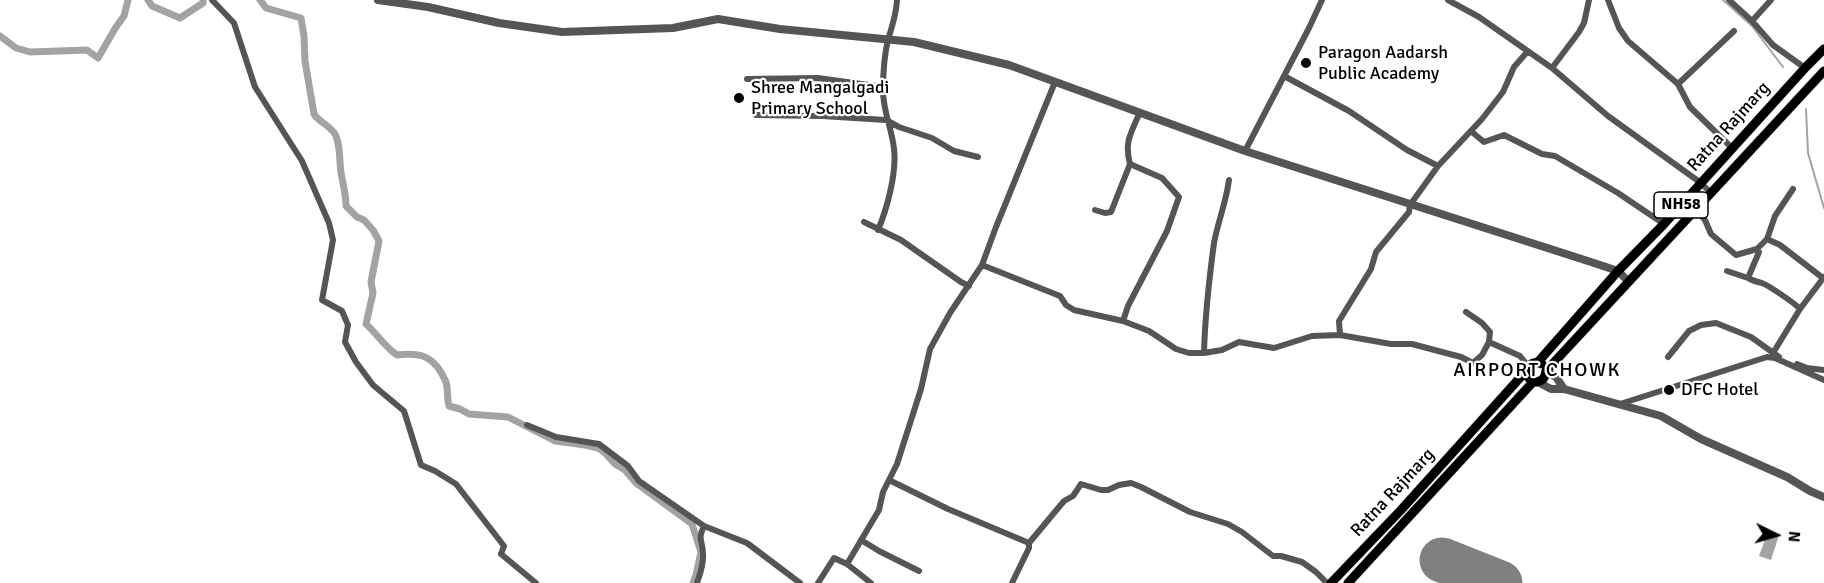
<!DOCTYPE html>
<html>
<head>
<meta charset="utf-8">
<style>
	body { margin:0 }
	#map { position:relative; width:1824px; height:583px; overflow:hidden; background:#fff; font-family:Signika,sans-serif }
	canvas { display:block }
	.north { position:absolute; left:1746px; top:505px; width:60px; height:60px; -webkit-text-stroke:4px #fff; paint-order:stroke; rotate:95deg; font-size:16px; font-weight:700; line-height:24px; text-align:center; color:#000 }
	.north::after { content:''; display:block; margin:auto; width:21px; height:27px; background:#000; clip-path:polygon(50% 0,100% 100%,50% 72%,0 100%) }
</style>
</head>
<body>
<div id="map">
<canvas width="1824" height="583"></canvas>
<div class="north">N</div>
</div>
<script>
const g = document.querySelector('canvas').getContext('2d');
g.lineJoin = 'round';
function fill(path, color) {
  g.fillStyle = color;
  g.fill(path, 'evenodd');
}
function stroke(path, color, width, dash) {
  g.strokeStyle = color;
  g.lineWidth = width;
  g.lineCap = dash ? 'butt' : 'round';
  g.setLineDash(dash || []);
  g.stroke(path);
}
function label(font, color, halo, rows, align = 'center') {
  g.font = font + ' Signika,sans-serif';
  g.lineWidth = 4.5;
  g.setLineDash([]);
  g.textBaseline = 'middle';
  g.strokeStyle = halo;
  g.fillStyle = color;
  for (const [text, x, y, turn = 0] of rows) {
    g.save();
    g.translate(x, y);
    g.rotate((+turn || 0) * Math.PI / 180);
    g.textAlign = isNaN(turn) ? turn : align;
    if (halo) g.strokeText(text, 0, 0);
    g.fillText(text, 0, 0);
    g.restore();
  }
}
fill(new Path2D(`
	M1768 531 1779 535 1771 560 1759 556Z`), '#a3a3a3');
stroke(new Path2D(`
	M1723 0 1752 26 1783 67
	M1806 109 1808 153 1824 208`), '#a3a3a3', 2);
stroke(new Path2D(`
	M148 0 152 6 180 18 203 3V0
	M260 0 266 8 301 18 304 36 305 61 314 114C320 123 328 124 335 134 341 145 339 160 341 173 343 184 346 194 346 206L357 217 364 220 373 230 379 241 371 282 373 293 366 324C377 334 385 347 397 355 423 352 435 357 446 382 448 388 447 399 449 406L460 409 469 414 508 417 555 441 585 445 598 448 605 453 615 464 625 470 636 483 692 524 701 552 696 575 693 583
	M0 36 16 48 30 52 87 50 98 58 116 27 124 16 128 0`), '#a3a3a3', 7);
stroke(new Path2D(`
	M1442 560 1500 583`), '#808080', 45);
const primary = new Path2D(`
	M1538 362 1618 271 1664 224 1805 68 1824 49
	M1526 371 1527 376 1533 382C1542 382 1545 379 1546 371L1824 71
	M1331 583 1401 510 1526 371C1529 364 1534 360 1542 364
	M1348 583 1533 382`);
stroke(primary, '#dbdbdb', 10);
stroke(new Path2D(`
	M212 0 234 23 255 87 302 161 329 223 333 240 322 300 342 311 348 325 345 342 356 362 373 385 404 411 421 465 435 471 456 484 504 546 501 554 536 583
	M1448 0 1479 17 1552 68 1608 116 1701 183 1711 193
	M1608 0 1619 28 1628 41 1678 84 1690 107 1732 148
	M1729 0 1752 21 1773 45 1805 68
	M1752 21 1771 0
	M1552 68 1579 32 1584 23 1589 0
	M1284 76 1349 111 1407 150 1438 166
	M747 79 818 78 883 87
	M1678 84 1734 31
	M756 115 822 116 886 120 899 127 932 138 954 151 978 157
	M1472 132 1484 142 1504 135 1542 154 1555 156 1618 193 1664 224
	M1245 151 1309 28 1322 0
	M1696 209 1705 220 1711 234 1736 255 1757 249 1759 252 1748 278C1754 281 1756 282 1762 283 1768 285 1796 304 1800 309L1824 277
	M1095 210 1105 213 1111 212 1130 164
	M864 222 901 240 961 282 969 286
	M878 230C887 209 897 172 894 149 892 129 883 111 883 91 883 74 884 56 888 40 892 25 896 17 897 0
	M1767 239 1780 245 1823 278
	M1757 249 1767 239 1775 216 1793 189
	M982 265 1060 296 1066 305 1074 310 1123 321 1149 331 1176 349 1189 353H1204L1222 350 1239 342 1274 348 1312 336 1340 335 1391 344H1412L1461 357 1473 363 1482 355 1489 342 1520 356 1528 366
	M1727 271 1748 278
	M1466 312 1482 323 1490 332 1489 342
	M1123 321 1128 306 1167 231 1179 197 1162 178 1130 164C1124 142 1131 133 1140 112
	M1340 335 1339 321 1371 269 1376 252 1409 212 1410 205 1438 166 1482 119 1503 92 1514 67 1528 51
	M1204 353C1205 316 1209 280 1214 243 1218 221 1226 203 1229 180
	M1773 353 1800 309
	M1668 357 1689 331 1701 325 1716 323 1751 337 1779 357
	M1797 364 1807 368 1824 370
	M1620 404 1767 357 1775 358 1824 380
	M527 425 556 437 599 444 628 466 639 481 704 526 747 543 800 583
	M889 480 948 509 1029 543 1064 501 1073 496 1081 484 1101 490H1108L1119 485 1131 483 1141 487 1190 512 1228 524 1242 532 1273 556H1281L1302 562 1316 572 1327 583
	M861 540 879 551 919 571
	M697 583C700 574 704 564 703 554 703 540 697 541 704 526
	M818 583 834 558 847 564
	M871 583 847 564 879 510 883 492 897 464 921 389 930 349 950 313 982 265 996 227 1055 82
	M1012 583 1029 548V543`), '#555', 6);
stroke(new Path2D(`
	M378 0 428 7 499 23 562 32 673 28 718 19 780 29 914 42 1009 65 1245 151 1591 262 1618 271 1629 282
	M1546 371 1556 377 1564 389
	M1538 382 1551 389H1564L1661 416 1701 439 1787 477 1810 491 1824 497`), '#555', 8);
stroke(primary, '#000', 9);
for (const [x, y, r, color] of [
	[1306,63,6,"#000"],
	[739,98,6,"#000"],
	[1669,390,6,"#000"]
]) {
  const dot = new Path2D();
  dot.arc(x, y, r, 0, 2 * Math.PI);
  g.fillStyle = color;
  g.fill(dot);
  stroke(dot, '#fff', 2);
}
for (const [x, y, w] of [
	[1681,205,54]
]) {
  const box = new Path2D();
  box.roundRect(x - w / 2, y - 13, w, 26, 4.5);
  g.fillStyle = '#fff';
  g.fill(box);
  stroke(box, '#000', 1.5);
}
label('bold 16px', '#000', null, [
	["NH58",1681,205]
]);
label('18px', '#000', '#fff', [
	["Paragon Aadarsh",1318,53],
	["Public Academy",1318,74],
	["Shree Mangalgadi",751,88],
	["Primary School",751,109],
	["DFC Hotel",1681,390]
], 'left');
label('18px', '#000', '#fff', [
	["Ratna Rajmarg",1729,127,-48],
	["Ratna Rajmarg",1393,493,-47]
]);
g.letterSpacing = '1.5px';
label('20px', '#000', '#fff', [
	["AIRPORT CHOWK",1537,371]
]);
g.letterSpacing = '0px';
</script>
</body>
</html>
